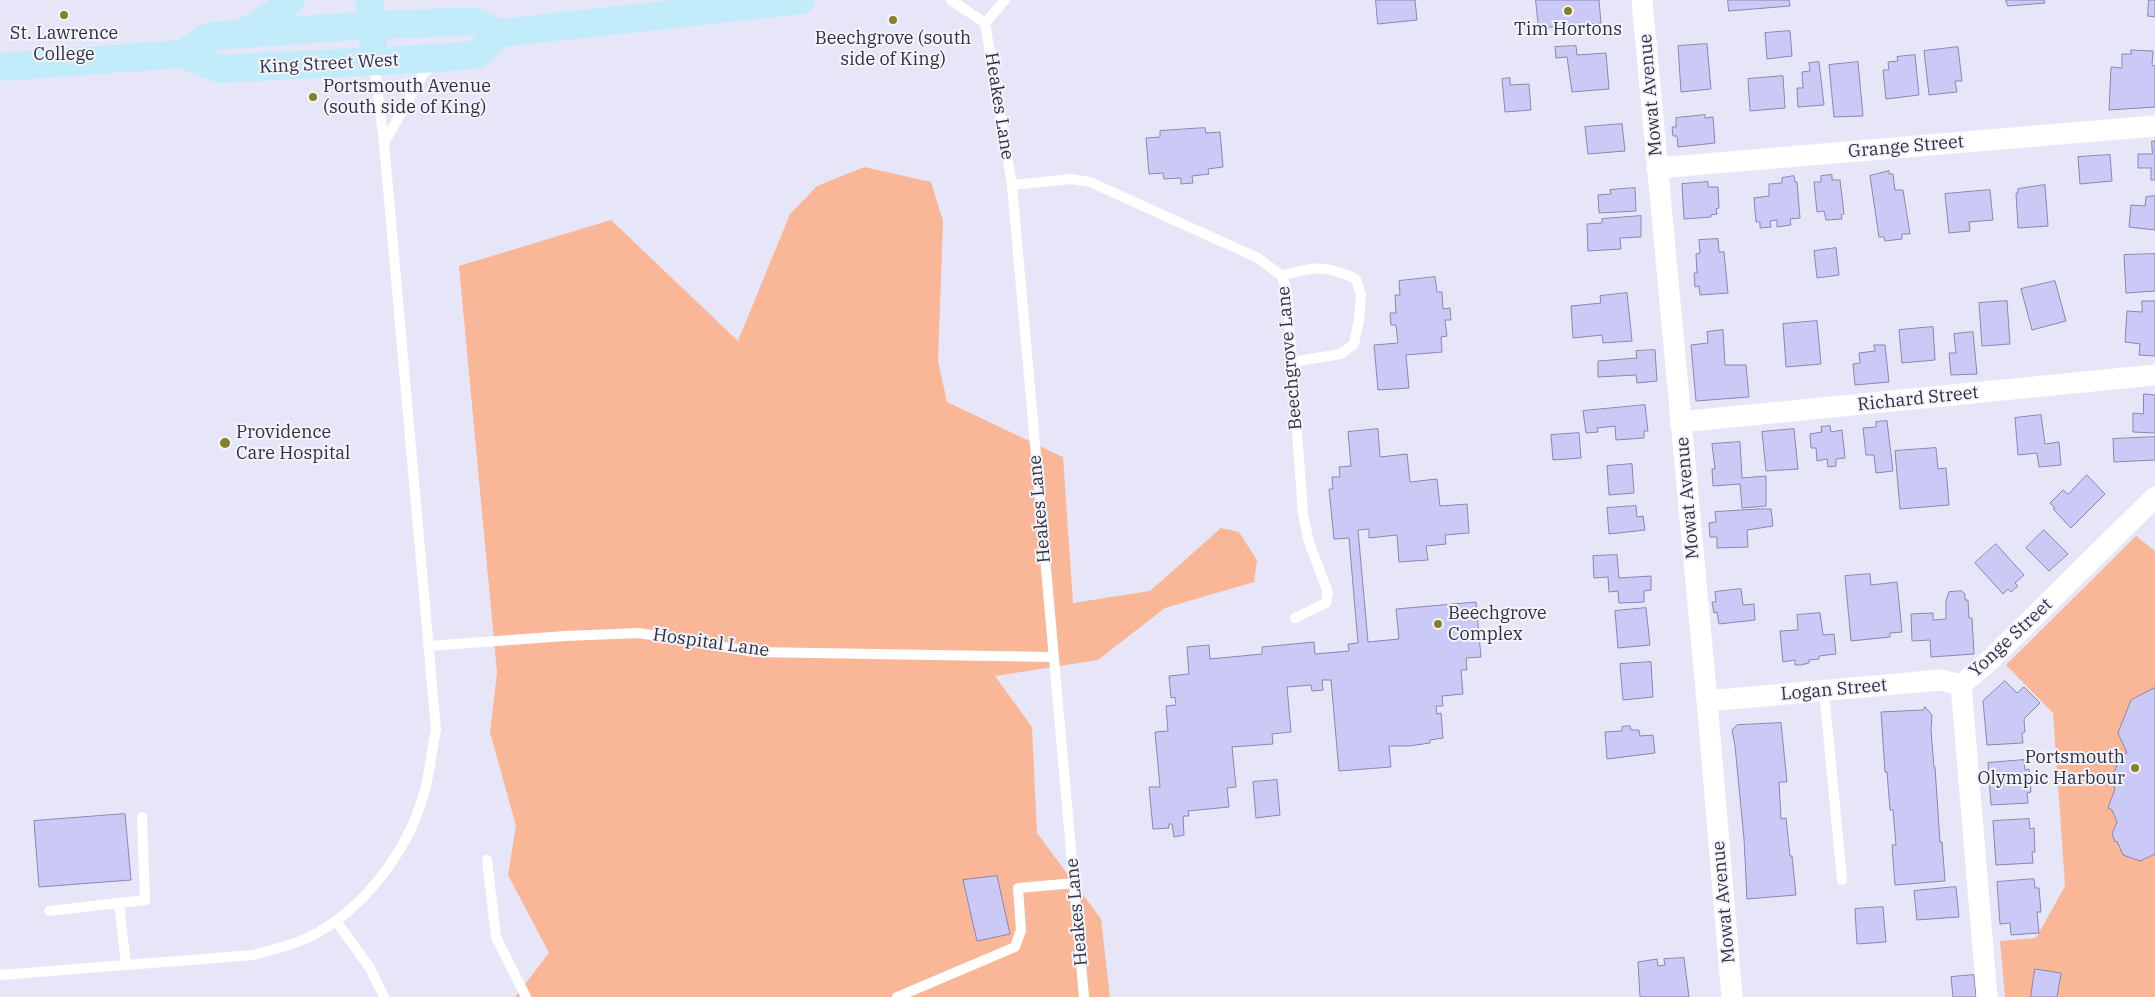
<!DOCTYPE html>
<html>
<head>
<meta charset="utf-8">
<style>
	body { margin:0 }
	canvas { display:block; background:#e6e6f8 }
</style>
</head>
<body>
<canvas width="2155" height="997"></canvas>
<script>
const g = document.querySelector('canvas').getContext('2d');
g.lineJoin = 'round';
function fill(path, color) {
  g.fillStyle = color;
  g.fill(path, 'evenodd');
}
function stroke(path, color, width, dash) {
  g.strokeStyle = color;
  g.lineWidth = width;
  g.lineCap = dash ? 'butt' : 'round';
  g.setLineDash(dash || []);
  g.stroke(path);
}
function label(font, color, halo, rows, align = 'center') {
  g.font = font + ' "IBM Plex Serif",serif';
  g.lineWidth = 4;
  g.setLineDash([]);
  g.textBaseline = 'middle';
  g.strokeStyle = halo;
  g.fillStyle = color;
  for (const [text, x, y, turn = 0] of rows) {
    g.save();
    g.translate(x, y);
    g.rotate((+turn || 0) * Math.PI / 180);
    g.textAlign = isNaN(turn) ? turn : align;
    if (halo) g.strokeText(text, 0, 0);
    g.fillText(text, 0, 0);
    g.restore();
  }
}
fill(new Path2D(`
	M864 167 931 182 943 221 938 361 947 402 1063 457 1073 603 1150 591 1221 528 1239 532 1257 560 1254 582 1165 608 1098 660 995 676 1032 727 1037 833 1101 919 1110 997H515L549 953 508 875 516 826 490 732 497 673 459 266 611 220 738 341 790 214 817 186Z
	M2136 536 2155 551V997H2005L2000 941 2036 938 2065 886 2053 713 2006 665Z`), '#fab797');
const building = new Path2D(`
	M1376 0H1415L1417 20 1378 24Z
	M1536 0H1599L1601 23 1539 28Z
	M1728 0H1789L1790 6 1729 11Z
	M2006 0H2044L2045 3 2008 6Z
	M2149 0H2155V17L2148 16Z
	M1790 31 1792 56 1767 59 1765 33Z
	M1707 44 1711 89 1681 92 1678 46Z
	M1576 46 1577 55 1606 53 1609 89 1572 92 1567 57 1556 58 1555 47Z
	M1958 47 1962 81H1955L1957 92 1929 95 1924 51Z
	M2131 50 2153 51 2152 65 2155 66V107L2109 110 2111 67 2122 68V54H2131Z
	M1915 55 1919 95 1886 99 1883 70H1889L1888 62 1898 61 1897 57Z
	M1819 62 1824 105 1798 107 1797 88H1803L1802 72 1810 71 1809 63Z
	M1858 62 1863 116 1834 117 1829 65Z
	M1783 76 1785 108 1750 111 1748 79Z
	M1510 78V85L1529 84 1531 110 1505 112 1502 79Z
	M1705 115V118L1713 117 1715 143 1678 147 1677 136H1673L1672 127H1676V118Z
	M1622 124 1625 151 1588 154 1585 127Z
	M1205 128 1206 133 1220 132 1223 167 1208 169 1209 174 1192 176 1193 183 1181 184V178L1164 179 1163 173 1149 174 1146 138 1160 137V131Z
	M2152 141H2155V180H2151V168H2138V154H2152Z
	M2110 155 2112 181 2080 184 2078 157Z
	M1889 171V174H1893L1895 190H1903L1910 234H1902V239L1885 241 1884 237H1879L1870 176Z
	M1832 175V180H1840L1844 214 1841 215 1842 219 1826 220 1824 211 1817 212 1814 182H1821V176Z
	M1794 176 1795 182H1797L1800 218 1790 219 1791 225 1777 227V220L1770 221 1771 227 1760 228V222H1756L1754 198 1769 196V184L1782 183V178Z
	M1708 182V187H1718L1719 208 1716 209 1717 214 1711 215V217L1684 219 1682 184Z
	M2045 185 2048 226 2018 228 2016 193H2018V189Z
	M1635 188 1636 211 1599 213 1598 195 1611 194 1610 190Z
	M1990 190 1993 220 1969 222 1970 231 1949 233 1945 194Z
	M2155 196V230L2129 227 2131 205 2145 206 2146 197Z
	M1641 216V237L1620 238 1621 249 1588 251 1587 224 1602 223V219Z
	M1718 239 1719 252H1724L1728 293 1700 295 1699 286 1695 287 1694 273H1697L1696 254 1700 253 1699 240Z
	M1836 248 1839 275 1817 278 1814 251Z
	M2155 254V291L2126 293 2124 255Z
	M1435 277 1437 292H1442L1443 309 1450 308 1451 320H1445L1447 336 1441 337 1442 352 1406 355 1409 388 1378 390 1374 345 1398 343 1396 325H1391L1390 313H1396L1395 295H1400L1399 281Z
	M2055 281 2066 321 2032 330 2021 289Z
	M1627 293 1632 341 1603 343 1602 335 1573 338 1571 306 1601 303 1600 296Z
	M2007 301 2010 344 1982 346 1979 303Z
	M2142 301H2155V356L2139 355 2140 344 2125 342 2127 311 2142 312Z
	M1817 321 1821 364 1786 367 1783 324Z
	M1933 327 1935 360 1902 363 1899 330Z
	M1723 330 1725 365H1746L1749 397 1696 401 1691 345 1708 343 1707 332Z
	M1973 332 1977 374 1951 375 1949 353H1956L1954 334Z
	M1874 345H1885L1889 382 1855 385 1853 364 1860 363 1859 353 1875 351Z
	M1655 350 1657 381 1637 383 1636 375 1598 377V361L1637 358 1636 351Z
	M2144 394 2155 395V433L2133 432V413L2143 414Z
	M1645 405 1648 431H1644V438L1616 440 1615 426 1597 428 1598 432 1586 433 1583 411Z
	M2041 415 2045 444 2059 442 2061 465 2039 467 2037 453 2018 455 2015 418Z
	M1887 421 1893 471 1876 473 1874 455H1866L1863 428 1876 427V422Z
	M1830 426 1831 432 1842 430 1845 458 1836 459V466L1828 467 1827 459 1817 461 1816 448H1811L1810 434 1822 432 1821 427Z
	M1378 429 1380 457 1407 454 1410 482 1437 479 1440 506 1467 504 1469 533 1445 535 1446 544 1426 546 1428 560 1399 562 1397 535 1369 538V529L1358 530 1368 642 1399 639 1396 609 1476 602 1481 657 1466 658 1467 670H1461L1463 694 1442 696 1443 706H1436L1437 714 1441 713 1443 738 1430 740V743L1409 746H1389L1391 767 1339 771 1331 680H1322L1323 690 1312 691 1311 685 1287 687 1291 732 1272 734 1273 744 1232 747 1236 787 1227 788 1229 807 1188 811 1189 816H1183L1184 835 1174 837 1172 824H1169V828L1153 829 1149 787H1160L1155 732 1168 731 1166 706 1176 705 1175 697 1171 698 1169 676 1189 674 1187 647 1209 645 1210 659 1262 654V647L1314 642 1315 654 1349 651 1348 644 1358 643 1349 538 1334 539 1329 489H1333L1332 477H1340L1339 467 1351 466 1348 432Z
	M1794 429 1798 469 1766 471 1762 432Z
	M1579 433 1581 458 1553 460 1551 435Z
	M2155 437V460L2114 462 2113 439Z
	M1740 442 1742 478 1766 476V506L1742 508 1740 484 1713 486 1712 469H1715L1712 444Z
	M1936 448 1938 469 1946 468 1949 505 1900 509 1895 451Z
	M1632 464 1634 493 1609 495 1607 466Z
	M2087 475 2105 494 2071 528 2053 509 2055 508 2050 503 2063 490 2068 494Z
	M1636 506 1637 517 1643 516 1645 530 1609 534 1607 508Z
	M1759 509H1771L1773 526 1747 530 1748 547 1717 548V537H1710L1709 523 1716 522 1715 512Z
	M2044 530 2068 554 2049 571 2026 548Z
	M1996 544 2024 575 2015 583 2018 586 2011 592 2008 589 2003 594 1975 563Z
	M1617 555 1619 578 1651 576V590L1644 591V602L1619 603 1618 591 1609 592 1608 577 1594 578 1593 556Z
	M1870 574 1871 585 1897 582 1902 632 1890 633V637L1851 641 1845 576Z
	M1741 589 1743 605 1754 604 1755 620 1719 624 1717 612 1714 613 1712 602H1716L1715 592Z
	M1962 591 1965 594V600H1968L1969 618H1972L1974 654 1931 657 1930 640 1912 641 1911 614 1933 613V620L1946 619V601L1949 592Z
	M1646 608 1650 645 1618 648 1615 611Z
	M1820 613 1823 635 1834 634 1836 654 1819 656V659L1809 660V663L1801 665H1795V660L1783 662 1780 631 1798 630 1797 615Z
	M1651 662 1653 697 1623 700 1620 664Z
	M2005 681 2017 693 2024 687 2040 703 2024 719 2025 732 2022 733 2023 743 1987 745 1983 701Z
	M2155 688V854L2140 861 2123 855 2117 841 2115 842 2112 834 2117 822 2112 810 2108 808 2115 789 2111 781 2120 756 2127 753 2118 733 2131 700Z
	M1925 707 1932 715 1931 730 1934 767H1935L1940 842H1942L1945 881 1895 885 1892 845H1896L1893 810H1890L1887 772H1885L1881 712 1923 710Z
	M1781 723 1787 782H1779L1781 819 1786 818 1790 856H1792L1796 895 1747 899 1744 839 1735 746 1732 730 1737 725Z
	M1630 726 1631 730H1639L1640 736 1653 735 1655 753 1607 759 1605 732 1622 731V727Z
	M2024 760 2025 770 2029 769 2031 792 2027 793 2028 803 1991 805 1988 763Z
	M1277 780 1280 815 1256 818 1253 782Z
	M125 814 131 880 39 887 34 821Z
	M2029 819 2030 829 2034 828 2035 852H2032L2033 863 1996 865 1993 821Z
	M997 876 1010 934 977 941 963 880Z
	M2034 879 2035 888H2039L2041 912H2037L2039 933 2011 935 2010 923 2000 924 1997 882Z
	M1956 887 1959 917 1917 920 1914 891Z
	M1883 907 1886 942 1857 944 1855 909Z
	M1684 958 1689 997H1640L1638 962 1657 959 1658 966 1665 965 1664 959Z
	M2035 969 2061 973 2057 997H2031Z
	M1974 975 1976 997H1953L1951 977Z`);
fill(building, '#cbcaf6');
stroke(building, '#8987b0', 1);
stroke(new Path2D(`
	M951 0 985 23 1012 185 1084 997
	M985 23 1005 0
	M384 143 423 74 434 64
	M1012 185 1071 179 1090 182 1258 258 1282 276 1287 292 1303 514 1309 542 1328 593 1326 603 1295 618
	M1282 276C1312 266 1327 265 1356 279L1361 295 1359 320 1354 344 1341 354 1292 362
	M429 646 565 636 639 633 755 652 1053 657
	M1824 691 1842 880
	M487 860 496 937 526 997
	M119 903 126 965
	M49 911 145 900 142 817
	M336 921 370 968 384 997
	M0 975 253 955C275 949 298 944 317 933 370 903 412 844 426 786 430 768 432 749 436 730L384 143 374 62
	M897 997 1015 947 1021 930 1018 888 1075 883`), '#fff', 10);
stroke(new Path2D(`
	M1642 0 1707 701 1732 997
	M1657 168 2155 126
	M1680 422 2155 375
	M1961 685 1987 997
	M1961 685 1989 661 2155 497
	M1707 701 1941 680 1961 685`), '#fff', 21);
stroke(new Path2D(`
	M369 0 373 43
	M245 32 277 12 291 0
	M183 54 210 36 343 27 473 21 500 33 801 0
	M0 67 183 54 219 69 440 58 478 54 500 33`), '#c2ecfa', 28);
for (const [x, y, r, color] of [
	[1568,11,5,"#858129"],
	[64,15,5,"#858129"],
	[893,20,5,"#858129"],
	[313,97,5,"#858129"],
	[225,443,6,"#858129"],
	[1438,624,5,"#858129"],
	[2135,768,5,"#858129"]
]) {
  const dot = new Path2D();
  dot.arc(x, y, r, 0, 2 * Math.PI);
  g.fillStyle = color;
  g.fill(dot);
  stroke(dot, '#f4f4fd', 2);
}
label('18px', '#303041', '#f4f4fd', [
	["Tim Hortons",1568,30],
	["St. Lawrence",64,34],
	["College",64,55],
	["Beechgrove (south",893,39],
	["side of King)",893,60],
	["Portsmouth Avenue",323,87,"left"],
	["(south side of King)",323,108,"left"],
	["Providence",236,433,"left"],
	["Care Hospital",236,454,"left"],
	["Beechgrove",1448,614,"left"],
	["Complex",1448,635,"left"],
	["Portsmouth",2125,758,"right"],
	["Olympic Harbour",2125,779,"right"]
]);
label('18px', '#303041', '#f4f4fd', [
	["King Street West",329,64,-3],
	["Mowat Avenue",1651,95,-95],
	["Heakes Lane",999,106,81],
	["Grange Street",1906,147,-5],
	["Beechgrove Lane",1290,358,-95],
	["Richard Street",1918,399,-6],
	["Mowat Avenue",1688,498,-95],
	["Heakes Lane",1040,509,-95],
	["Yonge Street",2011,638,-43],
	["Hospital Lane",711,643,8],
	["Logan Street",1834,690,-5],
	["Mowat Avenue",1724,902,-95],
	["Heakes Lane",1077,912,-95]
]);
</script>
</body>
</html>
